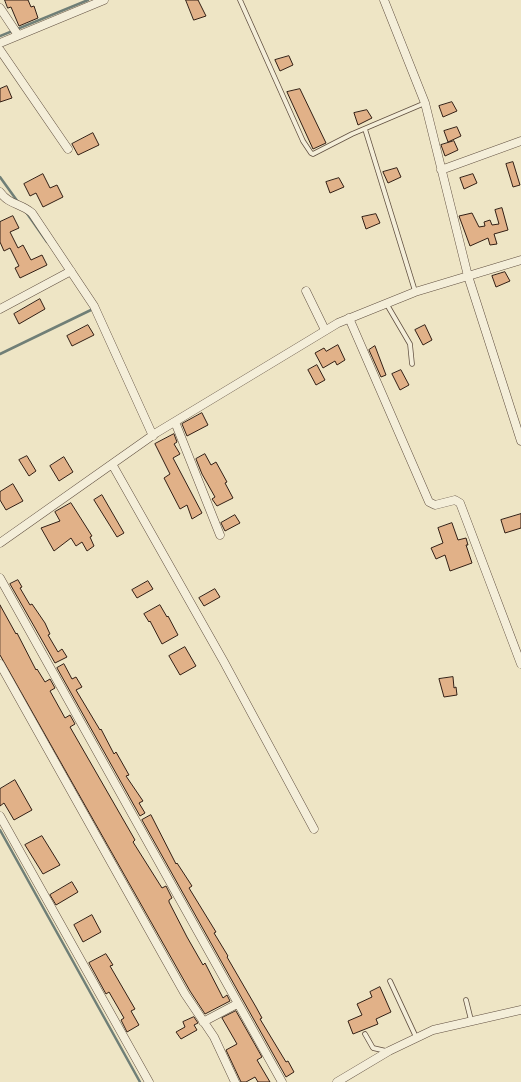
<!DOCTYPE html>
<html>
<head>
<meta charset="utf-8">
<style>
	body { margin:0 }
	canvas { display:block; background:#eee5c5 }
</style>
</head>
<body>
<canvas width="521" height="1082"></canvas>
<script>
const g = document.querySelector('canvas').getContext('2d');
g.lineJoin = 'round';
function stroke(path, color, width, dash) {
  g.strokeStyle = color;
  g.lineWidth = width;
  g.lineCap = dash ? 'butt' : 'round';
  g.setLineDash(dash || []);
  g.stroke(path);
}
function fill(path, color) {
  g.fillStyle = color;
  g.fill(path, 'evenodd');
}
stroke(new Path2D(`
	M0 36 88 0
	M0 177 18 202
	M26 212 47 242
	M0 354 93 309
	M0 830 140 1082`), '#707f77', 2.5);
const building = new Path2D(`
	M5 0H28L31 7 34 6 38 18 19 26 11 7 8 8Z
	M186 0H198L206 16 194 20Z
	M289 56 293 65 280 71 275 60Z
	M7 86 12 98 0 102V89Z
	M300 89 326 143 313 149 287 92Z
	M452 102 457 111 443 117 439 106Z
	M367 110 372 118 358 125 354 113Z
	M457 127 461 136 448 142 444 131Z
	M93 133 99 145 78 155 72 144Z
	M454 141 458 150 445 156 441 145Z
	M513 162 520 185 513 187 506 164Z
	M397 168 401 177 388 183 383 172Z
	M43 174 50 188 57 185 63 197 43 207 36 193 30 196 24 184Z
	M473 174 477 183 464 189 460 178Z
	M339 178 344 187 330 193 326 182Z
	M502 208 508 230 494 234 497 244 490 245 488 238 470 246 459 216 472 213 479 227 485 226 484 222 490 220 492 225 499 224 495 210Z
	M376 214 380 223 366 229 362 217Z
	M13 216 19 228 10 232 18 248 23 245 31 260 42 255 47 265 20 278 15 268 19 266 10 248 4 251 0 242V222Z
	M505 272 510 281 496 287 492 276Z
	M40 299 45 309 19 324 14 314Z
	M88 325 94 335 72 346 67 336Z
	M425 325 432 340 423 345 415 330Z
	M338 345 345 360 337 365 335 361 323 368 315 353 324 348 326 351Z
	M375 346 386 375 381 377 369 350Z
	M317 365 325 380 316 385 308 370Z
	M401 370 409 385 400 390 392 374Z
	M202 413 208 425 187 436 182 424Z
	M174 434 177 442 174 444 180 454 173 458 202 513 192 519 187 505 180 509 164 478 170 474 155 444Z
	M205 454 211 465 216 462 227 482 225 483 233 498 217 506 212 499 215 497 202 474 196 459Z
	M27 456 36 471 29 476 19 460Z
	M64 457 73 472 59 481 50 466Z
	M13 484 23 501 6 510 0 500V492Z
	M102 495 124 533 117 537 94 500Z
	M71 503 92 536 90 537 94 546 87 551 82 542 76 546 71 538 54 551 41 528 60 521 55 512Z
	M521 514V528L505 533 501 520Z
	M235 515 240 523 225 531 221 523Z
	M452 523 458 540 466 538 468 545H466L472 563 450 571 445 555 436 559 431 548 443 543 438 528Z
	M18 580 22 587 20 588 30 605 32 604 45 623 50 634 48 635 58 652 62 649 67 657 55 663 10 584Z
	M148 581 153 589 137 598 132 590Z
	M215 589 220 597 204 606 199 598Z
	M0 605 16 634 17 633 36 670 37 669 45 682 50 679 55 688 50 691 65 718 70 715 75 724 70 727 135 840 133 842 162 888 166 886 172 898 169 900V902L187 937 203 965 205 963 223 998 227 995 230 1001 205 1014 190 991 0 655Z
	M160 605 167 617 168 616 178 635 162 644 150 621 149 622 144 614Z
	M185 647 196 666 180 675 169 656Z
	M64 664 72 679 76 677 82 687 76 690 100 730 101 729 114 754 116 752 129 775 126 776 143 801 139 803 145 813 140 816 57 668Z
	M453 677 454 688 456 687 457 695 444 697 439 679Z
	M15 780 32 810 14 820 4 803 0 806V789Z
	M151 815 176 864 177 863 192 886 189 888 216 932 214 933 228 956 227 957 256 1007 262 1018 260 1019 286 1062 288 1061 294 1072 286 1077 142 820Z
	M42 836 60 865 43 874 25 845Z
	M72 882 78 892 56 905 50 895Z
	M92 915 101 932 83 942 74 925Z
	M106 954 113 965 110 966 135 1009 131 1011 139 1025 127 1032 121 1020 124 1018 109 992 106 994 89 963Z
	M380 987 391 1012 376 1019 378 1024 353 1034 348 1021 362 1015 357 1004 372 997 370 992Z
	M236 1011 262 1057 257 1060 270 1082H258L255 1077 246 1082H241L226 1050 237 1044 222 1018Z
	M194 1017 198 1023 194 1025 197 1030 181 1039 176 1032 185 1027 183 1022Z`);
fill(building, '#e1b188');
stroke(building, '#321f15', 1);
const service = new Path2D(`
	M240 0 303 141 311 153 313 154 352 134 425 103
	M365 129 415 291
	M386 303 410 344 412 364
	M390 981 416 1037
	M466 1000 471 1020
	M365 1034 373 1048 386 1051`);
const minor = new Path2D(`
	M384 0 425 103 468 276 521 441
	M0 8 18 35
	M0 43 104 0
	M0 50 68 149
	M441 170 521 141
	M0 192C9 205 21 203 32 213L94 306 153 436
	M306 291 325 330
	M0 309 71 271
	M349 318 429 502 435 505 455 500 460 503 521 664
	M175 422 220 535
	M112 464 224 662 314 829
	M0 543 156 433 338 323 415 292 521 260
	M0 578 282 1082
	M0 664 163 955 185 994 214 1037 235 1082
	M0 816 149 1082
	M203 1022 237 1004
	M337 1082 389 1051 433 1030 521 1010`);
stroke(service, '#615041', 5.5);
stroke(minor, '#615041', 9);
stroke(service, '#f4eed9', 4);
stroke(minor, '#f4eed9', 8);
</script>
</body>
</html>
